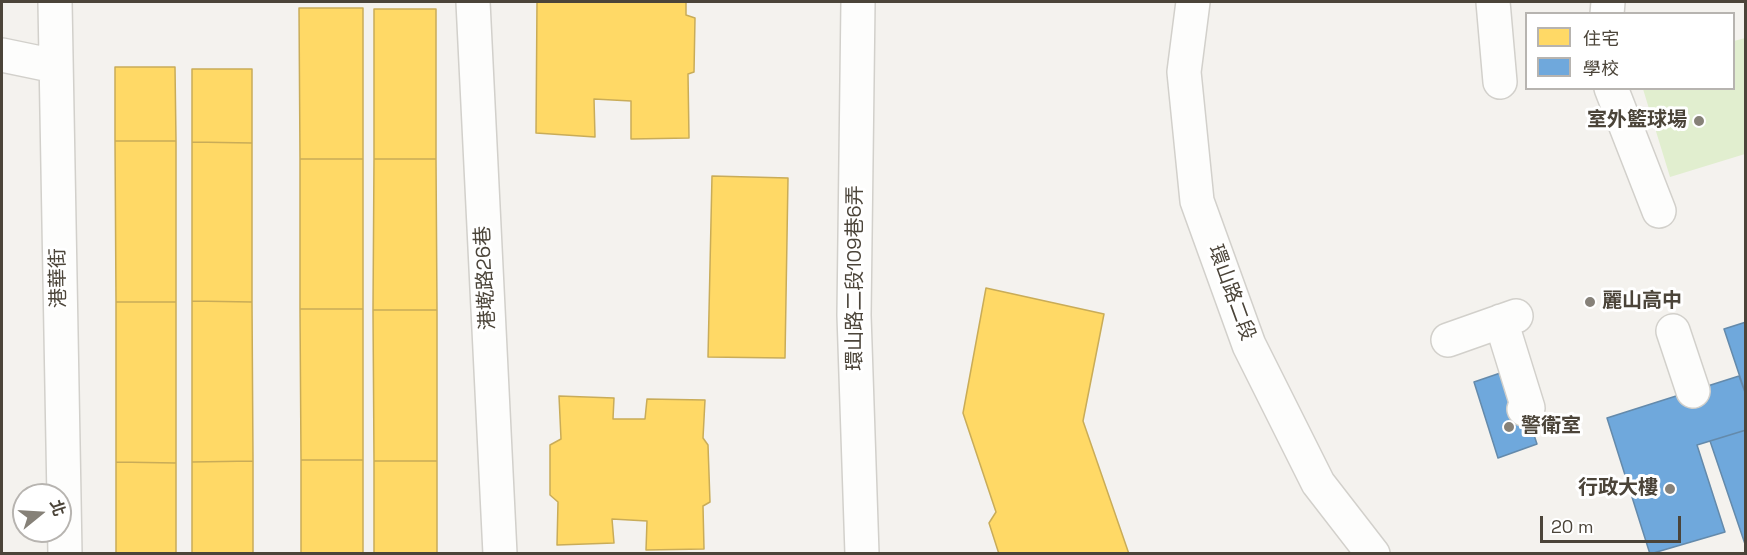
<!DOCTYPE html>
<html>
<head>
<meta charset="utf-8">
<style>
	body { margin:0 }
	#map { position:relative; width:1747px; height:555px; overflow:hidden; background:#f4f2ee; font-family:"Space Grotesk","Noto Sans TC",sans-serif }
	canvas { display:block }
	.frame { position:absolute; inset:0; border:3px solid #4b4439; pointer-events:none }
	.legend { position:absolute; left:1525px; top:12px; width:210px; height:78px; box-sizing:border-box; background:#fff; border:2px solid #b7b4b0; margin:0; padding:8px 10px; list-style:none; font-size:18px; color:#4b4439 }
	.legend li { display:flex; align-items:center; gap:12px; height:30px }
	.legend b { width:30px; border:2px solid #b7b4b0 }
	.north { position:absolute; left:12px; top:483px; width:60px; height:60px; box-sizing:border-box; background:#fff; border:2px solid #b7b4b0; border-radius:50%; rotate:72deg; font-size:16px; font-weight:700; line-height:24px; text-align:center; color:#4b4439 }
	.north::after { content:''; display:block; margin:auto; width:21px; height:27px; background:#868178; clip-path:polygon(50% 0,100% 100%,50% 72%,0 100%) }
	.scale { position:absolute; left:1540px; top:516px; width:141px; height:27px; box-sizing:border-box; border:3px solid #4b4439; border-top:0; padding-left:8px; font-size:18px; line-height:21px; white-space:nowrap; color:#4b4439; -webkit-text-stroke:4px #fff; paint-order:stroke }
</style>
</head>
<body>
<div id="map">
<canvas width="1747" height="555"></canvas>
<div class="frame"></div>
<ul class="legend">
<li><b style="height:16px;background:#ffd966"></b>住宅</li>
<li><b style="height:16px;background:#6fa8dc"></b>學校</li>
</ul>
<div class="north">北</div>
<div class="scale">20 m</div>
</div>
<script>
const g = document.querySelector('canvas').getContext('2d');
g.lineJoin = 'round';
function fill(path, color) {
  g.fillStyle = color;
  g.fill(path, 'evenodd');
}
function stroke(path, color, width, dash) {
  g.strokeStyle = color;
  g.lineWidth = width;
  g.lineCap = dash ? 'butt' : 'round';
  g.setLineDash(dash || []);
  g.stroke(path);
}
function label(font, color, halo, rows, align = 'center') {
  g.font = font + ' "Space Grotesk","Noto Sans TC",sans-serif';
  g.lineWidth = 6;
  g.setLineDash([]);
  g.textBaseline = 'middle';
  g.strokeStyle = halo;
  g.fillStyle = color;
  for (const [text, x, y, turn = 0] of rows) {
    g.save();
    g.translate(x, y);
    g.rotate((+turn || 0) * Math.PI / 180);
    g.textAlign = isNaN(turn) ? turn : align;
    if (halo) g.strokeText(text, 0, 0);
    g.fillText(text, 0, 0);
    g.restore();
  }
}
fill(new Path2D(`
	M1745 38V154L1670 177 1643 89 1734 88V41Z`), '#e1eecf');
const homes = new Path2D(`
	M537 2H686V15L695 18 694 72 688 74 689 138 631 139V101L594 99 595 137 536 133Z
	M299 8H363V159H300Z
	M374 9H436V159H374Z
	M115 67H175L176 141H115Z
	M192 69H252V143L192 142Z
	M115 141H176V302H116Z
	M192 142 252 143V302L192 301Z
	M300 159H363V309H300Z
	M374 159H436L437 310H373Z
	M712 176 788 178 785 358 708 357Z
	M986 288 1104 314 1083 421 1129 554H999L989 523 996 512 963 413Z
	M192 301 252 302 253 461 192 462Z
	M116 302H176V463L116 462Z
	M300 309H363V460H301Z
	M373 310H437V461H374Z
	M559 396 614 398 613 419H645L647 399 705 400 703 438 708 445 710 502 703 506 704 549 646 550 647 521 612 519 614 543 557 545 558 502 550 495V445L561 439Z
	M301 460H363V554H301Z
	M253 461V554H192V462Z
	M374 461H437V554H374Z
	M116 462 176 463V554H116Z`);
fill(homes, '#ffd966');
stroke(homes, '#c9ac58', 1.5);
const schools = new Path2D(`
	M1746 322V395L1724 329Z
	M1512 369 1537 444 1498 458 1474 382Z
	M1739 376 1746 395V430L1697 445 1725 532 1650 554 1607 418Z
	M1746 430V547L1710 441Z`);
fill(schools, '#6fa8dc');
stroke(schools, '#648aab', 1.5);
const pedestrian = new Path2D(`
	M1493 2 1500 82
	M1607 14 1608 2
	M1611 88 1659 211
	M1501 321 1528 408 1524 409
	M1673 331 1693 391
	M1448 340 1516 316`);
const minor = new Path2D(`
	M55 2 65 554
	M473 2 500 554
	M858 2 854 315 862 554
	M2 55 55 66`);
const tertiary = new Path2D(`
	M1193 2 1184 72 1197 201 1249 345 1318 483 1373 554`);
stroke(pedestrian, '#d2d0cb', 36);
stroke(minor, '#d2d0cb', 36);
stroke(tertiary, '#d2d0cb', 36);
stroke(pedestrian, '#fdfdfc', 33);
stroke(minor, '#fdfdfc', 33);
stroke(tertiary, '#fdfdfc', 33);
for (const [x, y, r, color] of [
	[1699,121,6,"#868178"],
	[1590,302,6,"#868178"],
	[1509,427,6,"#868178"],
	[1670,489,6,"#868178"]
]) {
  const dot = new Path2D();
  dot.arc(x, y, r, 0, 2 * Math.PI);
  g.fillStyle = color;
  g.fill(dot);
  stroke(dot, '#fff', 2);
}
label('bold 20px', '#4b4439', '#fff', [
	["室外籃球場",1687,121],
	["麗山高中",1602,302,"left"],
	["警衛室",1521,427,"left"],
	["行政大樓",1658,489]
], 'right');
label('20px', '#4b4439', '#fff', [
	["港華街",59,278,-91],
	["港墘路26巷",486,278,-93],
	["環山路二段109巷6弄",856,278,-90],
	["環山路二段",1231,293,70]
]);
</script>
</body>
</html>
